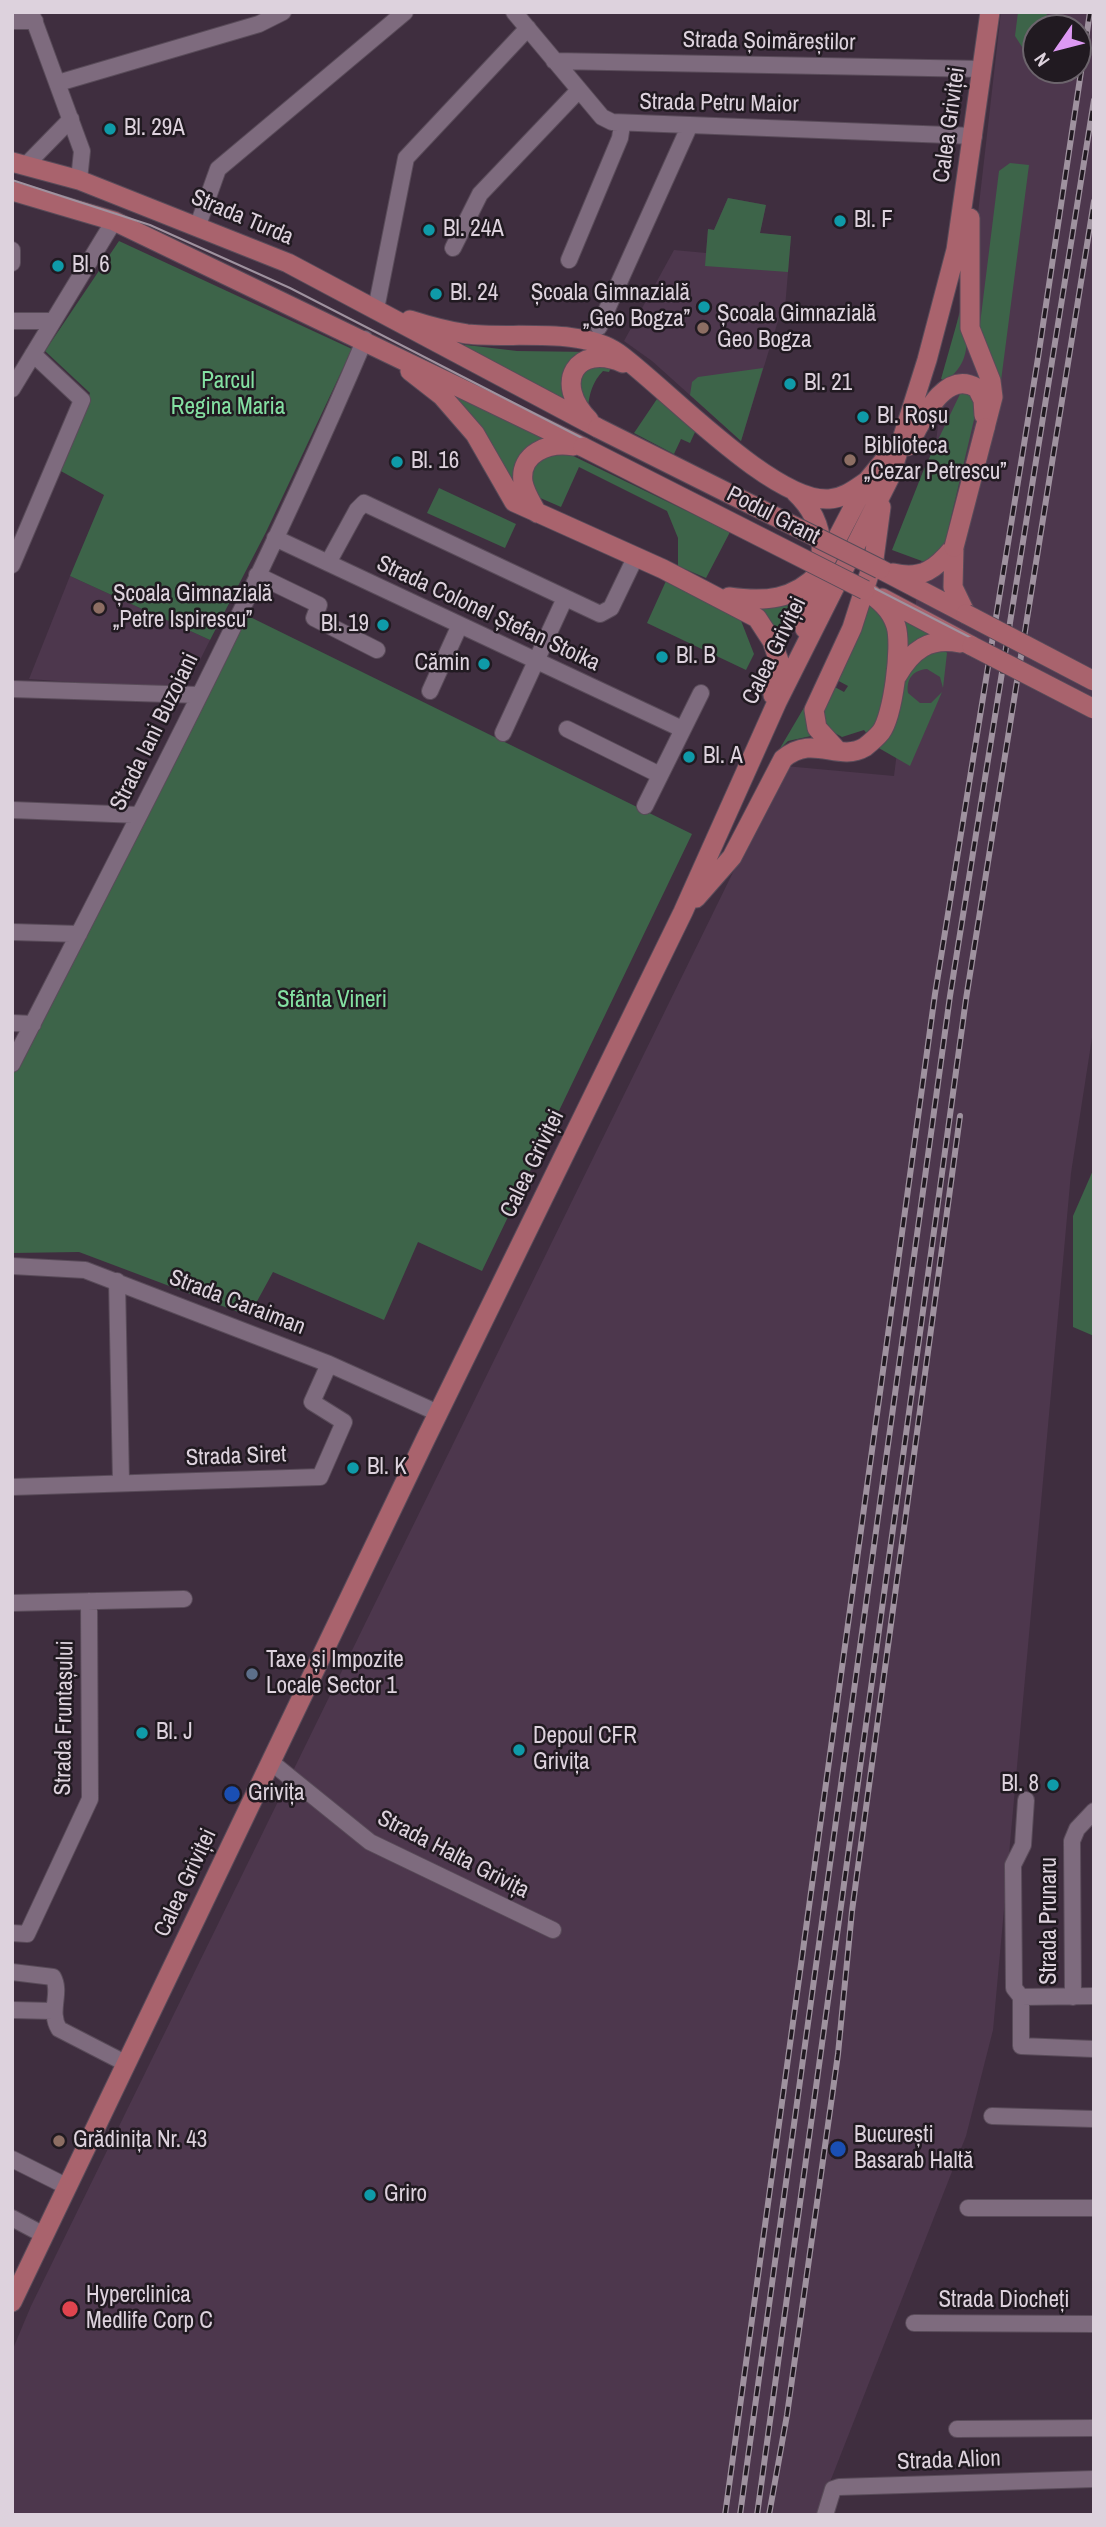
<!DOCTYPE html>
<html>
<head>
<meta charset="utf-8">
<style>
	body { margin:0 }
	#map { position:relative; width:1106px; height:2527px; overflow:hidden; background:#3f2e3f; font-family:"Archivo Narrow",sans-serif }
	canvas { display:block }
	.frame { position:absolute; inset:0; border:14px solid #ddd2dd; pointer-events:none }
	.north { position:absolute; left:1022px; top:14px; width:70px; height:70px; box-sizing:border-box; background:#211a21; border:2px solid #6c646c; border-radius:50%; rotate:235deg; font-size:19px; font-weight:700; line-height:28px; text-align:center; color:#ddd2dd }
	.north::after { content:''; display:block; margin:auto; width:24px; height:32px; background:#dd99f3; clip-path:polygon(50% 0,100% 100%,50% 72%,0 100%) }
</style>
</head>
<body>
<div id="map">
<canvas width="1106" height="2527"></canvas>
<div class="frame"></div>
<div class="north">N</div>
</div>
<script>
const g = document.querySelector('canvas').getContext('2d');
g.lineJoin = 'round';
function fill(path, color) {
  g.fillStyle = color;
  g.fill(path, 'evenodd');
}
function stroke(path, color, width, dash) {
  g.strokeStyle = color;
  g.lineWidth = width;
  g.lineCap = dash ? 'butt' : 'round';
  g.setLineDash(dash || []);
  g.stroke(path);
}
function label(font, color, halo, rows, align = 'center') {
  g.font = font + ' "Archivo Narrow",sans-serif';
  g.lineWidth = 5;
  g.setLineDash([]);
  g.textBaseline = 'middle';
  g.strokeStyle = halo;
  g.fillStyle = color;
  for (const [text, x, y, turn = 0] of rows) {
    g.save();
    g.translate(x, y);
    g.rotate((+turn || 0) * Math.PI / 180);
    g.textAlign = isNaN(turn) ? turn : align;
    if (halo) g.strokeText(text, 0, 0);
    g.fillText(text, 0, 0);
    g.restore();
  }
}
fill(new Path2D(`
	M1001 12H1094V1025L1071 1173 993 2030 966 2136 817 2515H12V2351L31 2306 785 766 894 776 942 394 976 231ZM1036 28H1078V70H1036Z
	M728 198 766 205 760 233 791 236 785 308H782L741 441 652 361 624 341 674 250 706 253 708 229 714 230Z
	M70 576 210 640 185 690 29 679Z`), '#4d374d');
fill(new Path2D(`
	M1018 12H1047L1045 28H1036V51L1024 50 1015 36Z
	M1010 163 1029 165 998 404 978 340 999 171Z
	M728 198 766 205 760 233 791 236 788 272 705 266 708 229 714 230Z
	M119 241 352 349 266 532 210 640 70 576 104 495 59 470 90 393 45 351Z
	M960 312 964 313C968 341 971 362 946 381L941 379Z
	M458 344 517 351 591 352 562 399Z
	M612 365 609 372 603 371C593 381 589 394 588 408L577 380 585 369Z
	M763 368 741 441 690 395 692 382 698 377Z
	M439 383 544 437 519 493Z
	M961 392 970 393 977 407 944 547 930 564 892 550 924 469Z
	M659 396 696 430 690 443 681 439 674 454 634 433Z
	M567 453 730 532 706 578 678 566V538L667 511 579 467 561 507 538 497 528 472 536 457Z
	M439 488 516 524 505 548 427 513Z
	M666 581 740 618 754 654 746 670 647 623Z
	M798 598 778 641 754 606Z
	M870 602 928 631 947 653 943 688 940 677 927 669C913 670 906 679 908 693L920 703H931L942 692 910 766 877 747 864 730 842 737 826 728 821 702 831 685 844 692 848 686 835 679Z
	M246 615 692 834 482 1271 418 1242 384 1320 273 1272 249 1316 79 1252 12 1253V1076Z
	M812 694 811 736 788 741 779 750Z
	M1094 1168V1336L1073 1327V1216Z`), '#3d6449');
const minor = new Path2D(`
	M31 12 82 151 79 180
	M514 12 602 117 612 122 974 136
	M12 21H35
	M554 61 983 69
	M58 83 259 24 283 12
	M25 166 71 119
	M198 225 218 169 405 12
	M453 248 480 194 579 90
	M12 250V263
	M569 260 620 138 622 125
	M376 309 406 158 528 28
	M12 321H52
	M599 327 689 127
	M12 389 114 221
	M275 538 682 729
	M328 563 357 510 364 503 600 614 611 608 636 556
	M12 565 82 400 33 354
	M257 575 319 605 314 618 377 650
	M12 689 199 695
	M430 691 459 627
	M567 729 660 775
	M503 733 565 598
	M645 806 701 693
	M12 810 139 815
	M12 932 79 934
	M12 1023 33 1024
	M12 1064C134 825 260 587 365 339
	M12 1266 85 1270 329 1364 438 1413
	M117 1281 121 1482
	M12 1487 320 1477 344 1422 312 1402 329 1364
	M12 1603 184 1599
	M271 1762 370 1842 553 1930
	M12 1933 27 1934 90 1799 89 1601
	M12 1972 53 1977C62 1993 48 2011 59 2029L127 2064
	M1021 1997 1014 1988 1013 1865 1023 1845 1026 1800
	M1021 1997V2046L1094 2049
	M1021 1997 1094 1996
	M1073 1997 1072 1841 1077 1829 1094 1811
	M12 2010 53 2011
	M992 2116 1094 2119
	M12 2159 68 2187
	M968 2208H1094
	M12 2218 44 2235
	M914 2323 1094 2324
	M957 2429 1094 2428
	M825 2515 833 2489 839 2487 1094 2479`);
const major = new Path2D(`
	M12 162 79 180 288 263 598 428
	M12 191 114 221 583 447
	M970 218V328L991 381 993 397 985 428
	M410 320C429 326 447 331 467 334 510 339 582 327 618 353 664 386 773 503 829 499 844 498 855 489 867 481
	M410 371 442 396 475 434 514 502 663 569 757 618 772 641 779 661 773 695
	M589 420C552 382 577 343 623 363
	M908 446C921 423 943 368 977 388L983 400 984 415
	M795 492C839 533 817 578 805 629
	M537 513C532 503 525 493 523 482 519 453 549 442 573 446
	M954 547 953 587 966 614
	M880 569 966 614
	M893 573C922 580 936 569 954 547
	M729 597C765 602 794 600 819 573L867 481 895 447
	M882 598 972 646
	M897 676C912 650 929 637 960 643
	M837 750 817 728 814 710 852 628 874 559 881 507
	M696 898 732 857 783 759C813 733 838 763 865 747 870 743 877 737 881 732 893 716 902 646 896 626 891 609 879 600 865 590
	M12 2302 426 1438 683 912 777 702 890 477 927 360 956 250 990 12`);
stroke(minor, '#594b59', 18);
stroke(major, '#594b59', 21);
stroke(minor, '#7e6b7e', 16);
stroke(major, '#a9636d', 19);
stroke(new Path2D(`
	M12 180 150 225 290 288 1094 701`), '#9f929f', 2);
const rail = new Path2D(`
	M725 2515 935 994 1038 358 1090 12
	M740 2515 950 996 1094 100
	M757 2515 966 999 1094 201
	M769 2515 787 2415 838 2054 852 1911 960 1116`);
stroke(rail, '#9f929f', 6);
stroke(rail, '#211a21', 3.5, [10]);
const majorBridge = new Path2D(`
	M598 428 880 569
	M583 447 865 590
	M954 547 985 428
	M966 614 1094 681
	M972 646 1094 709`);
stroke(majorBridge, '#594b59', 21, []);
stroke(majorBridge, '#a9636d', 19);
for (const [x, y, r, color] of [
	[110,129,7,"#0f9aa8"],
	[840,221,7,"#0f9aa8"],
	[429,230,7,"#0f9aa8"],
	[58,266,7,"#0f9aa8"],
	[436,294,7,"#0f9aa8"],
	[704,307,7,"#0f9aa8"],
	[703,328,7,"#8d6e63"],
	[790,384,7,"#0f9aa8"],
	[863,417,7,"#0f9aa8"],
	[850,460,7,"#8d6e63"],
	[397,462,7,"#0f9aa8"],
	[99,608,7,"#8d6e63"],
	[383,625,7,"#0f9aa8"],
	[662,657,7,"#0f9aa8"],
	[484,664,7,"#0f9aa8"],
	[689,757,7,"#0f9aa8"],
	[353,1468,7,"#0f9aa8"],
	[252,1674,7,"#5c6f8a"],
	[142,1733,7,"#0f9aa8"],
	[519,1750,7,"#0f9aa8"],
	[1053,1785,7,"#0f9aa8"],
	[232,1794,9,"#1a4fb4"],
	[59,2141,7,"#8d6e63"],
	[838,2149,9,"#1a4fb4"],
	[370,2195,7,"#0f9aa8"],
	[70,2309,9,"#e0444e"]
]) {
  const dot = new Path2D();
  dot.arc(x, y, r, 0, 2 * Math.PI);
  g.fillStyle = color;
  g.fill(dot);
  stroke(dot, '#211a21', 2.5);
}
label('23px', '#ddd2dd', '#211a21', [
	["Strada Șoimăreștilor",769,42,1],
	["Strada Petru Maior",719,104,1],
	["Calea Griviței",950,125,-82],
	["Strada Turda",242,218,23],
	["Podul Grant",773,516,27],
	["Strada Colonel Ștefan Stoika",488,614,25],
	["Calea Griviței",775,651,-64],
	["Strada Iani Buzoiani",155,732,-64],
	["Calea Griviței",533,1164,-64],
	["Strada Caraiman",237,1303,21],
	["Strada Siret",236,1457,-2],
	["Strada Fruntașului",65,1718,-89],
	["Strada Halta Grivița",453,1855,27],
	["Calea Griviței",186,1883,-65],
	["Strada Prunaru",1050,1921,-90],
	["Strada Diocheți",1004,2301],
	["Strada Alion",949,2461,-2]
]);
label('23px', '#ddd2dd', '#211a21', [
	["Bl. 29A",124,129],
	["Bl. F",854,221],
	["Bl. 24A",443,230],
	["Bl. 6",72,266],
	["Bl. 24",450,294],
	["Școala Gimnazială",690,294,"right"],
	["„Geo Bogza”",690,320,"right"],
	["Școala Gimnazială",717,315],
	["Geo Bogza",717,341],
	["Bl. 21",804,384],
	["Bl. Roșu",877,417],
	["Biblioteca",864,447],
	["„Cezar Petrescu”",864,473],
	["Bl. 16",411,462],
	["Școala Gimnazială",113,595],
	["„Petre Ispirescu”",113,621],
	["Bl. 19",369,625,"right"],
	["Bl. B",676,657],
	["Cămin",470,664,"right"],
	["Bl. A",703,757],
	["Bl. K",367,1468],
	["Taxe și Impozite",266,1661],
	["Locale Sector 1",266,1687],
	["Bl. J",156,1733],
	["Depoul CFR",533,1737],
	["Grivița",533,1763],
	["Bl. 8",1039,1785,"right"],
	["Grivița",248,1794],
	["București",854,2136],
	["Basarab Haltă",854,2162],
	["Grădinița Nr. 43",73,2141],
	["Griro",384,2195],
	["Hyperclinica",86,2296],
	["Medlife Corp C",86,2322]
], 'left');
label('23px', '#84e0a2', '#211a21', [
	["Parcul",228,382],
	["Regina Maria",228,408],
	["Sfânta Vineri",332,1001]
]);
</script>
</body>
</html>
